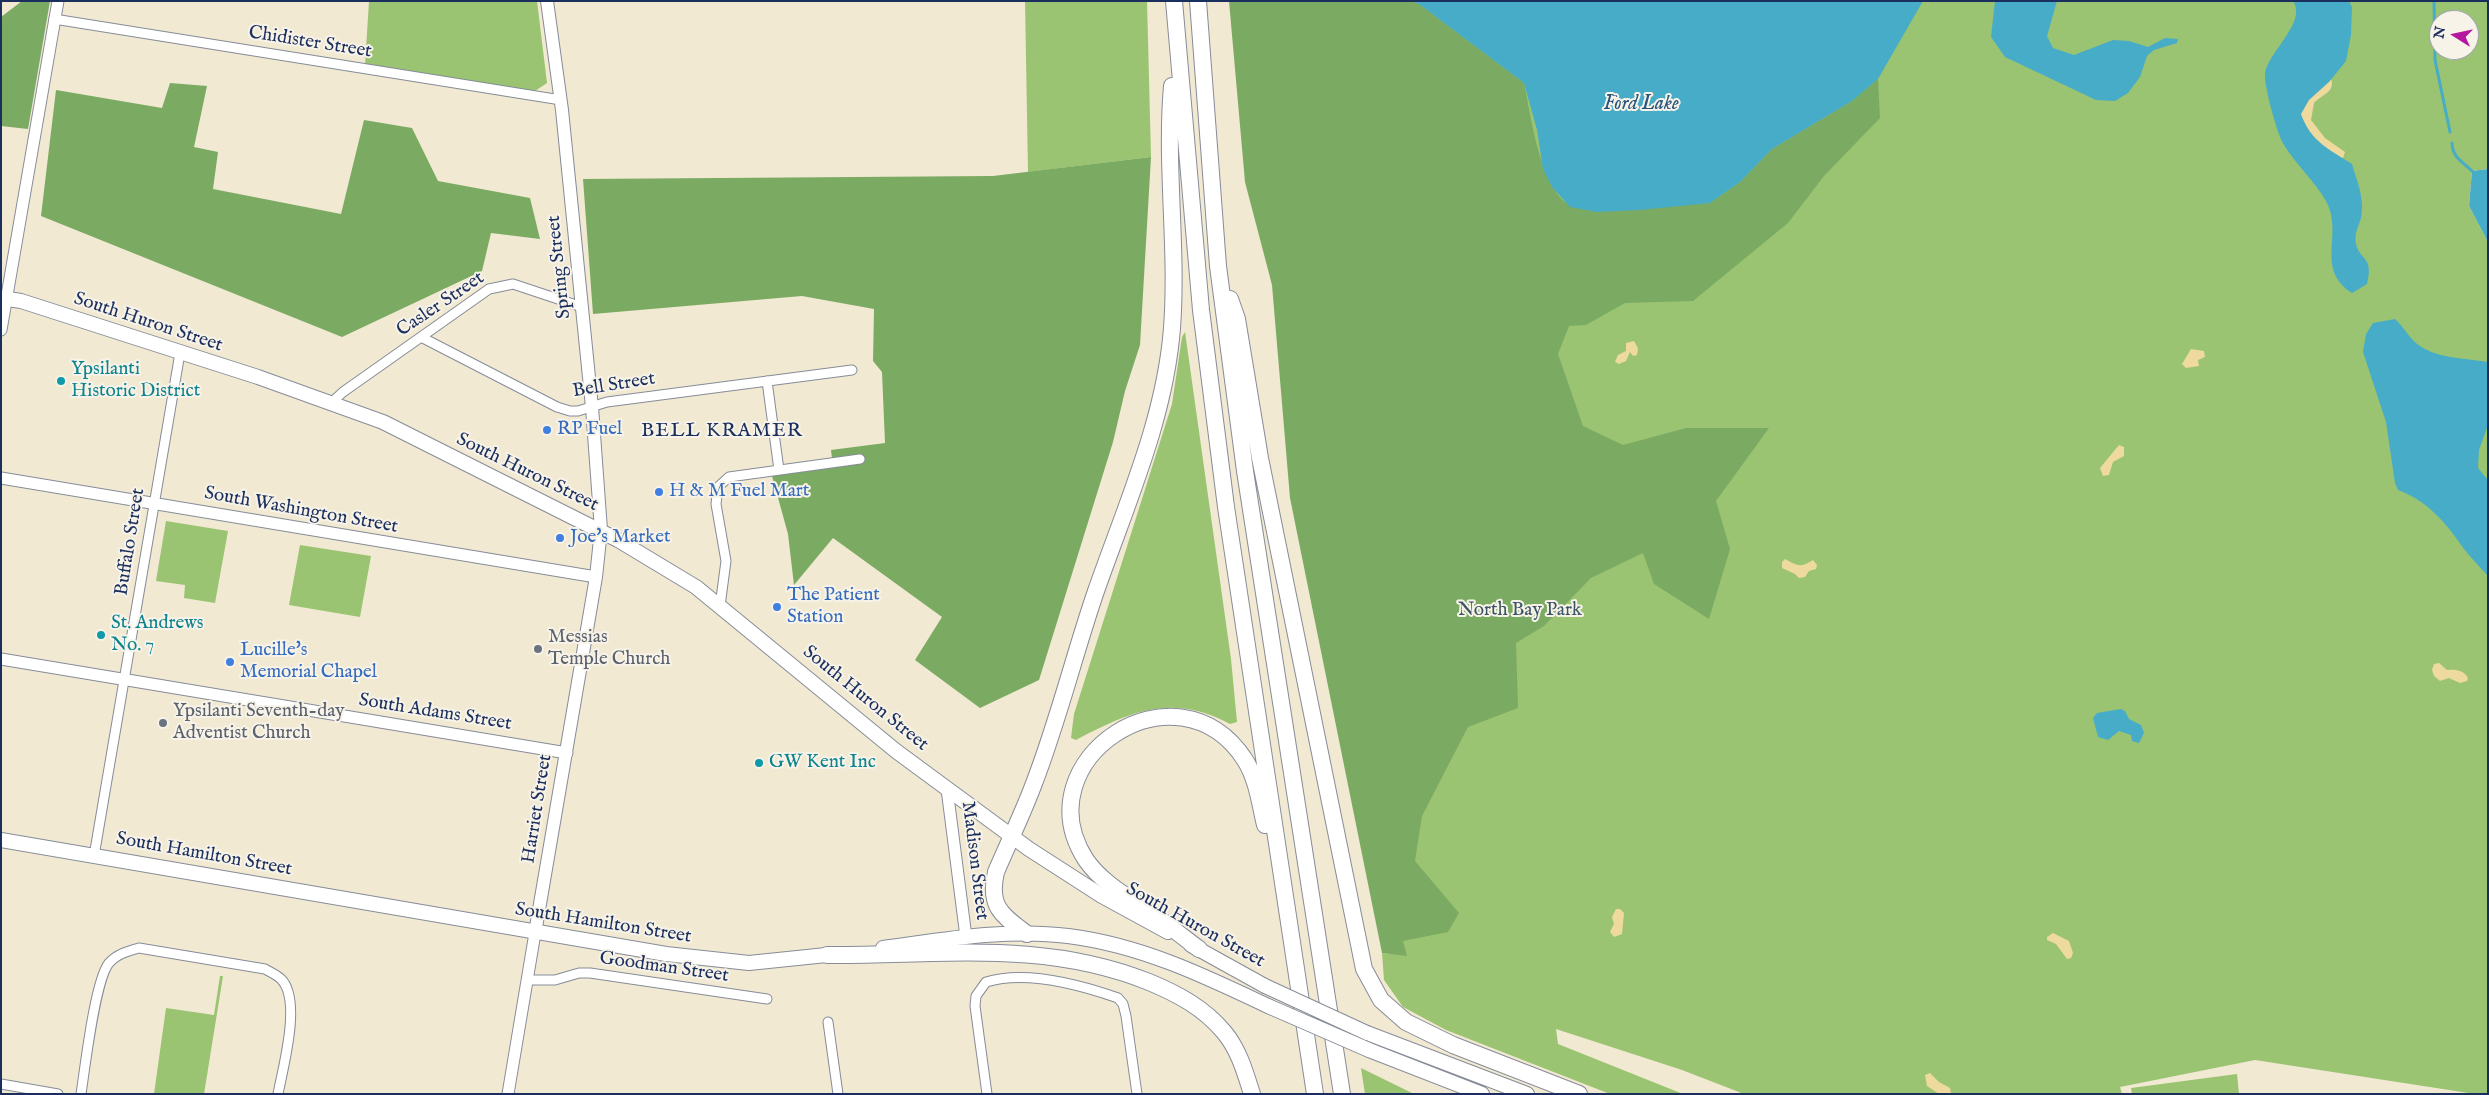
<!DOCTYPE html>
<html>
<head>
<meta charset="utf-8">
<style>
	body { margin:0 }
	#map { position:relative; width:2489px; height:1095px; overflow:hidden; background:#f1e9d2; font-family:"IM FELL English",serif }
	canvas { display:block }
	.frame { position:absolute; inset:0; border:2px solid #1b2f5e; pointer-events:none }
	.north { position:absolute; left:2429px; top:10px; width:50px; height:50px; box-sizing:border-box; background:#f7f3e8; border:1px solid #9fa5b1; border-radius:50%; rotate:280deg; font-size:14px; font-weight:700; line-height:20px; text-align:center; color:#1b2f5e }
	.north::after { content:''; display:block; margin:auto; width:18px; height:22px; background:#b5179e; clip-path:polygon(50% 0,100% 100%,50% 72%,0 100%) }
</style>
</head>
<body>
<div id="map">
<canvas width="2489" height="1095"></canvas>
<div class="frame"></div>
<div class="north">N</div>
</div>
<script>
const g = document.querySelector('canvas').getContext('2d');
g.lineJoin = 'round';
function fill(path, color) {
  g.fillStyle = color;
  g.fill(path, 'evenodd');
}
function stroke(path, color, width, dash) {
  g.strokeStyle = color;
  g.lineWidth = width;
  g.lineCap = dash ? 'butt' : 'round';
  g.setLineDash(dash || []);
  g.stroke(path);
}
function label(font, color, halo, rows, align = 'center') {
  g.font = font + ' "IM FELL English",serif';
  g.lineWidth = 4;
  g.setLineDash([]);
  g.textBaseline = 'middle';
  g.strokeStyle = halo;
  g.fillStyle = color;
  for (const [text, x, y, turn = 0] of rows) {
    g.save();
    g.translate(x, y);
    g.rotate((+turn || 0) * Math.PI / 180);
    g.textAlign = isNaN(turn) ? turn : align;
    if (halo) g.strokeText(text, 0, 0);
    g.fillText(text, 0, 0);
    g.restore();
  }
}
fill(new Path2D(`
	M369 1H537L547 83 535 91 365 65Z
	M1025 1H1147L1151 157 1028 172Z
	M1265 1H2488V169L2472 171 2469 206 2488 242V1094H2475L2255 1060 2120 1087 2122 1094H1744L1682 1070 1556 1029 1558 1044 1683 1094H1610L1446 1030 1403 1007 1384 980 1382 953 1390 954ZM2439 20H2469V50H2439Z
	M1185 332 1231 659 1237 722 1230 724C1172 693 1131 711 1076 740L1071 738 1074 714 1172 404 1182 337Z
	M166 521 228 531 215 603 184 598 185 585 156 581Z
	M300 545 371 556 360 617 289 605Z
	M220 976H223L204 1094H154L166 1008 214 1015Z
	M1361 1068 1414 1094H1365Z
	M2237 1074 2239 1094H2132L2131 1088Z`), '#9ac471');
fill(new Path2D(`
	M22 1H50L28 129 1 126V17Z
	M1229 1H1410L1419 4 1524 83C1531 114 1541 202 1578 208L1710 203 1740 182 1772 149 1852 101 1878 79 1880 118 1824 176 1788 223 1693 301 1625 303 1586 325 1569 326 1558 354 1583 426 1623 445 1686 428H1769L1716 501 1730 549 1709 619 1654 584 1643 553 1591 578 1544 626 1516 643 1518 708 1468 727 1422 816 1415 861 1459 913 1448 932 1403 941 1407 956 1382 953 1290 498 1272 285 1245 182Z
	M170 83 207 86 194 147 218 152 213 189 341 214 364 120 412 128 438 181 530 198 540 239 491 233 482 271 342 337 41 216 56 90 162 108Z
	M1151 157 1140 345 1125 391 1113 442 1039 680 980 708 915 660 942 617 833 538 794 585 788 534 772 476 833 467 831 450 885 443 882 372 873 361 874 309 802 296 593 314 583 179 993 176Z`), '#7baa63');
fill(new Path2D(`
	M2331 79C2336 92 2321 95 2314 103L2311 120 2325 138 2345 152 2343 158C2326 155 2298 128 2301 110 2302 99 2322 85 2331 79Z
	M1634 341 1638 348 1637 355 1633 356 1630 352 1626 361 1619 364 1615 362 1618 355 1626 351V343Z
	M2191 349 2204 351 2205 357 2198 360 2199 366 2186 368 2182 364Z
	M2119 445 2124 447V456L2113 462 2109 475 2103 476 2100 468Z
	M1785 559C1798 566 1800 568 1813 560L1817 565 1816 569 1809 571 1805 577 1799 578 1795 574 1782 568V562Z
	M2439 663 2447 670C2455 669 2464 670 2468 678L2467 681 2460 683 2449 678 2440 681 2434 676 2432 670 2434 664Z
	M1616 909H1620L1624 913 1622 934 1614 937 1610 932 1614 924 1612 917Z
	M2053 933 2069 941 2073 953 2071 958 2067 959 2056 944 2047 940V937Z
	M1930 1073 1939 1082 1950 1088 1951 1094H1939L1927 1086 1925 1075Z`), '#eeda9e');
fill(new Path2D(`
	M1410 1H1923L1878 79 1852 101 1772 149 1740 182 1710 203 1639 210 1597 212 1570 207 1552 187 1543 169 1537 130 1524 83 1419 4Z
	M1995 1H2057L2047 36 2053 48 2074 55 2113 40 2129 41 2148 47 2165 38 2178 39 2177 43 2154 50 2147 56 2140 77 2128 93 2115 101 2096 100 2005 57 1991 37Z
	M2293 1H2349L2352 7 2351 35 2346 61 2329 82 2309 100 2301 114C2311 142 2329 149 2352 164 2357 181 2365 199 2361 218 2358 228 2354 233 2356 244 2360 261 2374 256 2367 284L2352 293C2315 269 2343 236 2327 203 2316 182 2296 165 2284 145 2277 134 2265 89 2265 76 2265 54 2308 23 2293 1Z
	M2488 169V242L2469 206 2472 171Z
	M2395 319C2403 326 2408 336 2416 343 2435 359 2465 358 2488 362V425L2479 450 2478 468 2488 480V576C2480 567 2471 558 2464 549 2446 523 2428 501 2398 490L2395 483 2386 422 2363 352 2366 334 2373 323Z
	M2121 709 2125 711 2129 719 2141 725 2144 733 2139 743 2132 741 2131 735 2119 731 2108 740 2098 737 2093 718 2097 713Z`), '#47acc7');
stroke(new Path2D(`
	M2434 1 2435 60 2450 132
	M2452 143C2452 157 2463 162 2472 171`), '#47acc7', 3);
const minor = new Path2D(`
	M54 19 561 100
	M421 337 557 407 570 411H578L607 402 852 370
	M767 381 779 470
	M331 403 343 392 489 289 513 284 582 307
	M720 606 726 561 716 504 718 487 729 477 860 459
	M94 856 180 353
	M528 980H555L579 973H590L767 999
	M828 1022 838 1094
	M1 1084 58 1094
	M81 1094C85 1068 95 980 109 963 117 954 128 951 139 948L265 969C270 972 277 975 281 979 302 1000 283 1067 278 1094
	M987 1094 975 1006 976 996 986 982C1025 970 1081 985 1118 998L1123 1004 1126 1016 1137 1094`);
const tertiary = new Path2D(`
	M1 330 58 1
	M1 478 596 577
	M1 659 567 753
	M947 789 966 937
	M508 1094 535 933`);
const secondary = new Path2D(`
	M535 933 596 577 601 530 592 407 562 110 547 1`);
const primary = new Path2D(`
	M1 298 21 301 258 377 383 422 618 540 696 587 896 751 1029 849 1102 896 1168 932
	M1 840 666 954 749 963 836 954
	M1191 945 1265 986
	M883 948C943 940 1007 928 1068 936 1140 945 1203 975 1268 1006
	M1367 1033 1527 1094
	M1369 1050 1482 1094`);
const motorway = new Path2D(`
	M1174 1 1201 310 1226 507 1315 1094
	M1198 1 1218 266 1245 471 1342 1094
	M1230 299 1237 319 1260 458 1364 969 1381 1000 1406 1022 1453 1045 1579 1094
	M1027 934C1002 915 988 907 996 872 1008 844 1022 815 1033 786 1058 722 1074 655 1096 591 1126 505 1165 419 1172 328 1178 247 1165 166 1172 86
	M1199 949C1183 937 1167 924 1150 912 1128 897 1102 883 1086 860 1021 760 1177 656 1245 760 1257 779 1260 804 1265 825
	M827 955C939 956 1042 939 1149 982 1178 994 1204 1008 1224 1032 1239 1050 1245 1072 1252 1094`);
stroke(minor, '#868c98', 11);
stroke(tertiary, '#868c98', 13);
stroke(secondary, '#868c98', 14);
stroke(primary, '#868c98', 16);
stroke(motorway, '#868c98', 18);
stroke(minor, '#fff', 9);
stroke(tertiary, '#fff', 11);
stroke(secondary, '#fff', 12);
stroke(primary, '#fff', 14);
stroke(motorway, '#fff', 16);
const primaryBridge = new Path2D(`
	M1265 986 1367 1033
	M1268 1006 1369 1050`);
stroke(primaryBridge, '#868c98', 16, []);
stroke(primaryBridge, '#fff', 14);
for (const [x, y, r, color] of [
	[61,381,5,"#0f9aa8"],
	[547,430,5,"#3f7fe0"],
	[659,492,5,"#3f7fe0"],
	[560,538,5,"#3f7fe0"],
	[777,607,5,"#3f7fe0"],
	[101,635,5,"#0f9aa8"],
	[538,649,5,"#6b7280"],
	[230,662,5,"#3f7fe0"],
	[163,723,5,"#6b7280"],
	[759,763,5,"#0f9aa8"]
]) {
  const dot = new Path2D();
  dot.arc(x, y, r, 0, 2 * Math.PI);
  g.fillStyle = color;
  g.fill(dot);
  stroke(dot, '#f7f3e8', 2);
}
label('19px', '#1b2f5e', '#f7f3e8', [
	["Chidister Street",310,43,9],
	["Spring Street",560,267,-96],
	["Casler Street",441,305,-34],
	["South Huron Street",148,323,18],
	["Bell Street",614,386,-9],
	["South Huron Street",527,473,26],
	["South Washington Street",301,511,10],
	["Buffalo Street",131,542,-81],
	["South Huron Street",865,699,39],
	["South Adams Street",435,713,9],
	["Harriet Street",538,809,-81],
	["South Hamilton Street",204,855,10],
	["Madison Street",974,861,83],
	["South Hamilton Street",603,924,9],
	["South Huron Street",1195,926,29],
	["Goodman Street",664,968,8]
]);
label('19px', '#0d838f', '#f7f3e8', [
	["Ypsilanti",71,370],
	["Historic District",71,392],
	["St. Andrews",111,624],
	["No. 7",111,646],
	["GW Kent Inc",769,763]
], 'left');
label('19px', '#366cbe', '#f7f3e8', [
	["RP Fuel",557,430],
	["H & M Fuel Mart",669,492],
	["Joe's Market",570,538],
	["The Patient",787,596],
	["Station",787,618],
	["Lucille's",240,651],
	["Memorial Chapel",240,673]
], 'left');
label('19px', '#3b5463', '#f7f3e8', [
	["North Bay Park",1520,611]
]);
label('19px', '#5b616d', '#f7f3e8', [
	["Messias",548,638],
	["Temple Church",548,660],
	["Ypsilanti Seventh-day",173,712],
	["Adventist Church",173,734]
], 'left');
label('italic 20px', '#28547e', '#f7f3e8', [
	["Ford Lake",1641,105]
]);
g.letterSpacing = '1px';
label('20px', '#1b2f5e', '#f7f3e8', [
	["BELL KRAMER",722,432]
]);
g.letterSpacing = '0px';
</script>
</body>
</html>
